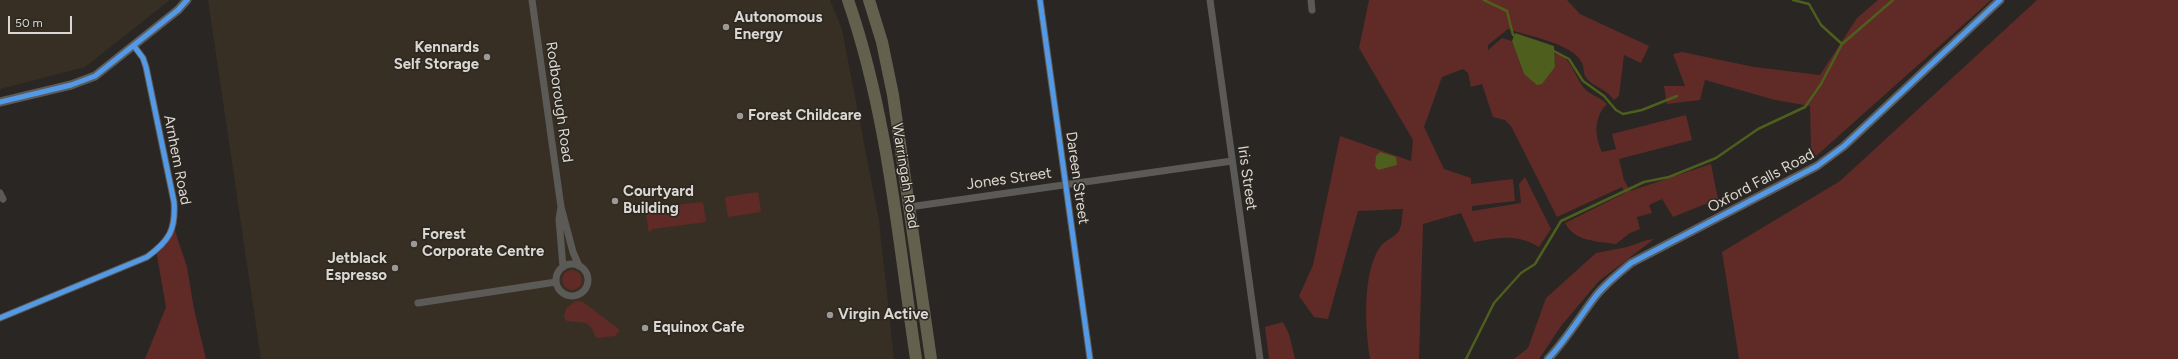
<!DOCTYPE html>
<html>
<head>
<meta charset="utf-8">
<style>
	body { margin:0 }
	#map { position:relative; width:2178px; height:359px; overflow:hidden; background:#292623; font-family:Figtree,sans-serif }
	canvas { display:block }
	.scale { position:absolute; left:8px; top:16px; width:64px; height:18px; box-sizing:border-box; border:2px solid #dad7d2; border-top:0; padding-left:5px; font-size:12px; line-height:14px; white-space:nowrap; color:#dad7d2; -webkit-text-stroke:3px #2c2720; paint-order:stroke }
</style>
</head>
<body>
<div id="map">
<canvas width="2178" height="359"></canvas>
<div class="scale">50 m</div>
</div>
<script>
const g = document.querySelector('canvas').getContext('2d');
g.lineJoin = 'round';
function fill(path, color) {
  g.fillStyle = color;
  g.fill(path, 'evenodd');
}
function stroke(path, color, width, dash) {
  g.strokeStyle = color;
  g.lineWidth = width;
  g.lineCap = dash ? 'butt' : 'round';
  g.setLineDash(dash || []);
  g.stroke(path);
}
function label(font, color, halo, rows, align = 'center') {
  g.font = font + ' Figtree,sans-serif';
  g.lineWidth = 3;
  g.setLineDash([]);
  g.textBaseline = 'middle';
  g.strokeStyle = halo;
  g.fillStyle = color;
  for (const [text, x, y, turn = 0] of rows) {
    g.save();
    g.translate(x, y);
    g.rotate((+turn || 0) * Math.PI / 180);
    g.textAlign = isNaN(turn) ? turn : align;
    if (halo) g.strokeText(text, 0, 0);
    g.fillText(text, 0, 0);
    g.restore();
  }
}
fill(new Path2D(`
	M0 0H170L85 67 0 89Z
	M208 0H830L842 29 879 221 894 359H261Z`), '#372f24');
fill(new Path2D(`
	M1369 0H1567L1580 14 1649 46 1641 63 1624 55 1619 96 1614 100C1605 88 1595 87 1588 80 1582 74 1585 69 1582 63 1573 43 1527 36 1508 29L1488 45V50L1502 38 1512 41 1524 74 1555 67 1554 53C1570 54 1575 77 1584 88 1590 95 1600 97 1607 104 1594 117 1594 135 1602 152L1616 149 1612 134 1686 115 1692 140 1619 159 1624 180 1630 191 1711 164 1718 199 1673 217 1662 199 1649 205 1652 213 1637 217 1640 229 1630 233 1616 244C1597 241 1575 242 1565 223L1625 193 1622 187 1557 217 1511 126 1505 120 1493 117 1482 84 1471 87 1468 73 1463 69 1442 77 1424 127 1444 169 1471 178V184L1513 179 1515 201 1472 206V211L1521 203 1519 184 1525 177 1551 229 1539 247C1515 233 1499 238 1474 242L1461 213 1423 224 1419 359H1370C1365 329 1362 273 1380 247 1385 240 1395 237 1399 231 1402 225 1402 215 1403 209L1358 211 1328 319 1314 317 1299 296 1313 265 1340 136 1411 161 1413 140 1359 48Z
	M1878 0H1991L1816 156 1811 148 1810 106 1775 100 1705 80 1700 100 1667 104 1664 86H1685L1673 54 1682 52 1754 67 1820 75 1857 18Z
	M2037 0H2178V359H1739L1722 252 1840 181Z
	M758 192 761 212 728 217 725 197Z
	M703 202 706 222 652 229 649 233 646 215 649 213 648 208Z
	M173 225 187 267 194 309 206 359H145L166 307 156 250Z
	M1654 239 1599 281 1561 326 1539 359H1514L1528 348 1546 298 1596 253 1627 247 1647 240Z
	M562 280a10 10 0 1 1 20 0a10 10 0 1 1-20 0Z
	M576 301 583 302 620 330 615 336 596 338 592 328 586 323 567 321 564 318 566 308Z
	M1283 322 1289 334 1295 359H1269L1265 327Z`), '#602b26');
fill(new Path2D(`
	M1515 33 1554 46 1555 67 1542 84 1537 85 1524 74 1512 41Z
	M1380 152 1396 157 1397 165 1378 170 1375 166 1376 156Z`), '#4d5e1d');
stroke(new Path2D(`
	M1484 0 1507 11 1513 35 1517 37
	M1793 0 1809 4 1821 25 1842 44
	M1552 50 1569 59 1583 81 1604 96 1616 110 1623 114 1642 110 1677 96
	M1466 359 1494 303 1521 273 1535 264 1561 221 1644 182 1669 177 1716 158 1758 129 1805 107 1821 84 1842 44 1893 0`), '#4d5e1d', 2.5);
stroke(new Path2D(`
	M532 0 561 207 573 252 579 266
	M1040 0 1090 359
	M1210 0 1260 359
	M1311 0 1312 10
	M0 193 3 199
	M561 207 559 219 563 267
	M909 207 1232 161
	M556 280a16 16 0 1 1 32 0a16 16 0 1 1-32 0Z
	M418 303 556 282
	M0 318 147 257C169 241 176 230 174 202L146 67 143 58 134 46`), '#5c5a57', 7);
stroke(new Path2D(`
	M0 102 71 85 95 76 178 10 187 0
	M1548 359C1566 340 1579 318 1595 297 1605 284 1618 274 1631 263L1817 166 1844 146 2000 0`), '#5c5a57', 9);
stroke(new Path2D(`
	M848 0C888 115 898 239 916 359
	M869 0 882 42 893 95 931 359`), '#64604e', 12);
stroke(new Path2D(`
	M1040 0 1090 359
	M0 102 71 85 95 76 178 10 187 0
	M0 318 147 257C169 241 176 230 174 202L146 67 143 58 134 46
	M1548 359C1566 340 1579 318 1595 297 1605 284 1618 274 1631 263L1817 166 1844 146 2000 0`), '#5399e6', 5);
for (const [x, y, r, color] of [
	[726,27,4,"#9c9995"],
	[487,57,4,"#9c9995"],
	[740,116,4,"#9c9995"],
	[615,201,4,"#9c9995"],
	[414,244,4,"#9c9995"],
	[395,268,4,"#9c9995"],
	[830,315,4,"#9c9995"],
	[645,328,4,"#9c9995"]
]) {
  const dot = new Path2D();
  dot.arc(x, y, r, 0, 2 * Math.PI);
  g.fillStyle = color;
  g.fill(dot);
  stroke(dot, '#2c2720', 1.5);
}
label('bold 15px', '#dad7d2', '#2c2720', [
	["Autonomous",734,18],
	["Energy",734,35],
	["Kennards",479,48,"right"],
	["Self Storage",479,65,"right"],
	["Forest Childcare",748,116],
	["Courtyard",623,192],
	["Building",623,209],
	["Forest",422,235],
	["Corporate Centre",422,252],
	["Jetblack",387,259,"right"],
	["Espresso",387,276,"right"],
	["Virgin Active",838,315],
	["Equinox Cafe",653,328]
], 'left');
label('15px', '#dad7d2', '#2c2720', [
	["Rodborough Road",559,102,82],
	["Arnhem Road",177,160,79],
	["Warringah Road",905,176,81],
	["Dareen Street",1077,178,82],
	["Iris Street",1247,178,82],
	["Jones Street",1009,179,-8],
	["Oxford Falls Road",1761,181,-28]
]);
</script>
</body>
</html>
